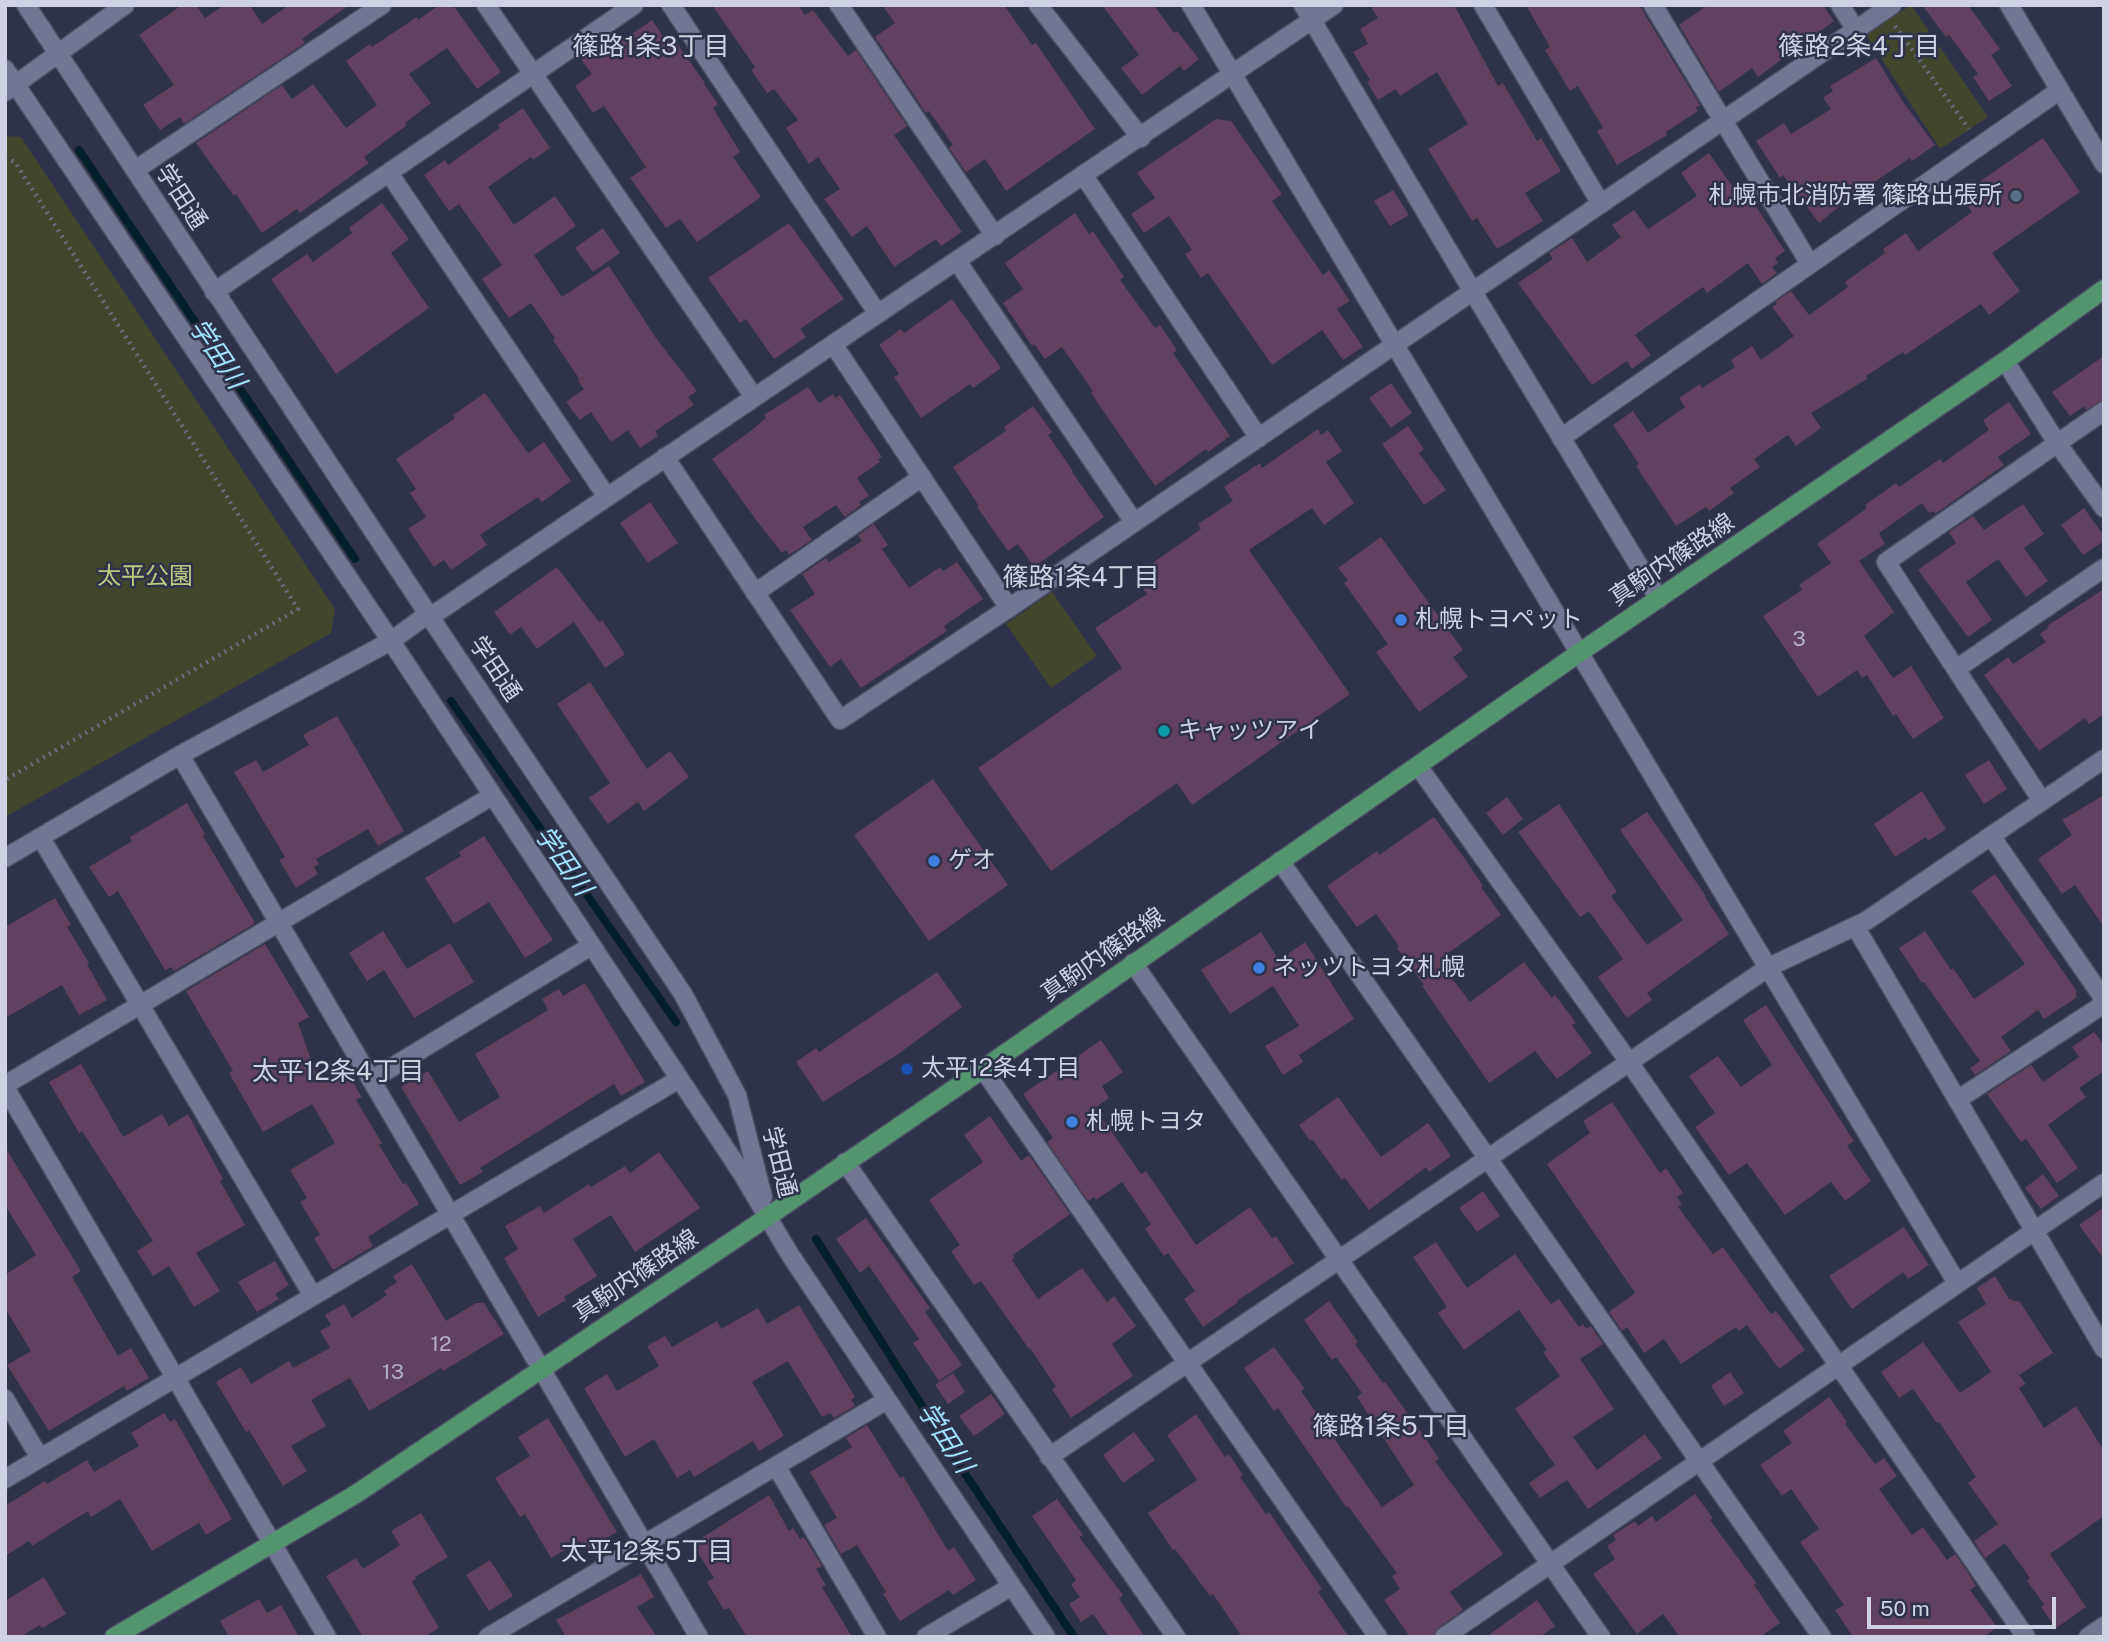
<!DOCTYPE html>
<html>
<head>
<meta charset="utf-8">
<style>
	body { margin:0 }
	#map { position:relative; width:2109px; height:1642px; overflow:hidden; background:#2e324b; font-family:"Public Sans",sans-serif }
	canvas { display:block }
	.frame { position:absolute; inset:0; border:7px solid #ced2e2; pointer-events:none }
	.scale { position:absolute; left:1867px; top:1597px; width:189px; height:32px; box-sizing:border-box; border:4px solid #ced2e2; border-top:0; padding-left:9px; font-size:21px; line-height:24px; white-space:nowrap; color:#ced2e2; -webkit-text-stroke:5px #2e324b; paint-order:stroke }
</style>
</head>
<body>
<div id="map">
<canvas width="2109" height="1642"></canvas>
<div class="frame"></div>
<div class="scale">50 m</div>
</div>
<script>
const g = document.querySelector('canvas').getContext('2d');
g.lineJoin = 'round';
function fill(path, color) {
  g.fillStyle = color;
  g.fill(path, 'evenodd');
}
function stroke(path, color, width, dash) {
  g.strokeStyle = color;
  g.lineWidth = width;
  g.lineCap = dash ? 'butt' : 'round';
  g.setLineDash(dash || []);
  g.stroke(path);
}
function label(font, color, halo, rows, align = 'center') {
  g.font = font + ' "Public Sans","Noto Sans JP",sans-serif';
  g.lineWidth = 5;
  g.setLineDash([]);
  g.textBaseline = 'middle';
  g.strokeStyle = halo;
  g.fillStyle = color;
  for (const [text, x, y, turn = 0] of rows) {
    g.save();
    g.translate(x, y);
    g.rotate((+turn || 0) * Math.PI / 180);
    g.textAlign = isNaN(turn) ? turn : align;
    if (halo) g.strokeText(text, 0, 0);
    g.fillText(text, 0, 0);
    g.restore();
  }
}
fill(new Path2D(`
	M1911 5 1988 117 1940 149 1866 35Z
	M5 136 21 137 335 609 331 633 5 817Z
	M1052 592 1097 656 1051 688 1006 624Z`), '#42462d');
stroke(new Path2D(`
	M79 150 355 559
	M451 701 676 1022
	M816 1239 964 1472 1074 1637`), '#03202a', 8);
fill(new Path2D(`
	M182 5H196L205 18 224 5H250L262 24 289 5H349L302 39 305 43 184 124 180 117 160 130 143 105 174 85 139 35Z
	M439 5H453L501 72 477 89 447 48 409 74 431 103 405 123 407 125 364 157 369 163 300 213 297 209 262 233 236 194 234 196 196 143 282 85 292 99 313 84 346 128 377 105 346 61 370 44 372 47 417 17 418 20Z
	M712 5H798L805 15 813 10 848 56 856 50 907 126 894 135 962 232 941 246 936 239 894 267 867 226 852 237 824 199 840 189 818 157 809 164 786 128 798 120 774 89 767 93 751 70 755 67Z
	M882 5H1004L1032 45 1036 43 1095 129 1006 191 985 159 966 172 949 148 953 145 929 111 926 113 875 37 895 23Z
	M1102 5H1154L1174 33 1177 31 1199 59 1184 71 1180 66 1142 95 1121 68 1139 55Z
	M1370 5H1454L1498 86 1503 83 1537 141 1541 138 1561 171 1525 193 1543 221 1497 249 1477 218 1472 221 1428 149 1468 124 1437 72 1400 96 1396 89 1378 100 1367 82 1370 80 1353 52 1368 44 1360 29 1378 18Z
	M1526 5H1639L1700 105 1696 108 1698 111 1666 132 1667 135 1617 165 1597 131 1603 128 1578 86 1570 91 1545 50 1550 47Z
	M1708 5H1823L1834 21 1758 77 1752 68 1719 92 1679 25Z
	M1922 5H1968L2000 49 1991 55 2012 86 1989 101 1973 77 1978 74 1949 35 1946 37Z
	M652 20 667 42 673 38 705 83 704 84 718 104 713 108 740 152 733 157 761 197 697 242 680 219 666 228 630 178 646 167 604 106 593 113 575 86 592 74 582 61 583 58 605 45 609 50Z
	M1876 58 1903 102 1935 145 1912 161 1910 158 1842 204 1819 223 1783 175 1780 178 1756 141 1784 123 1791 134 1831 109 1823 98 1833 91 1830 86Z
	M523 108 550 148 533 160 531 157 488 187 514 225 555 196 576 226 534 255 562 297 609 266 656 338 697 391 688 397 694 405 655 431 658 436 640 448 628 430 611 442 591 412 580 420 566 402 584 389 578 381 580 380 553 340 555 338 531 303 509 318 482 279 502 265 459 204 449 211 424 175 445 160 448 165 500 128 498 125Z
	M1216 119 1231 121 1282 194 1272 201 1323 275 1329 270 1350 301 1337 309 1363 347 1343 360 1322 330 1272 365 1208 273 1201 278 1185 254 1192 250 1169 216 1144 233 1131 214 1155 198 1137 173Z
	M2043 138 2080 192 1992 253 2020 291 1989 315 1981 304 1905 355 1903 352 1866 376 1867 379 1811 413 1821 428 1796 446 1788 435 1754 459 1760 467 1730 488 1734 493 1709 511 1706 507 1676 526 1636 466 1639 464 1613 425 1633 411 1648 433 1685 407 1679 398 1700 384 1702 388 1735 367 1731 360 1752 346 1761 360 1794 336 1772 307 1777 304 1775 302 1791 291 1809 315 1848 287 1845 282 1885 253 1883 249 1906 233 1918 251 1972 212 1960 195Z
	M1709 153 1739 196 1746 191 1785 251 1775 258 1778 263 1772 267 1777 273 1762 284 1748 263 1707 293 1703 287 1635 335 1651 355 1632 369 1627 361 1592 385 1518 283 1553 259 1549 253 1572 238 1587 262 1621 237 1612 225 1634 210 1648 229 1697 196 1681 173Z
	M1393 190 1409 215 1390 226 1374 201Z
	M382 203 409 239 391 253 429 308 336 374 271 279 307 254 313 262 352 233 349 228Z
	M1075 213 1089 234 1093 231 1124 277 1120 280 1155 328 1160 325 1177 350 1173 353 1230 436 1208 452 1206 449 1155 486 1091 393 1093 391 1062 347 1045 359 1034 344 1032 346 1003 303 1023 289 1005 263Z
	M789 223 844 299 800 329 806 337 774 359 746 319 740 323 708 278Z
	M603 228 620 253 593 272 575 248Z
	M952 299 1001 368 973 388 970 384 921 418 894 377 899 374 879 345 901 329 904 333Z
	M2104 356V400L2086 410 2084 406 2070 416 2052 392Z
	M1391 383 1412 413 1391 428 1369 398Z
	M808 387 819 403 833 394 835 398 840 395 882 457 878 459 880 462 857 478 869 496 859 502 861 505 845 517 836 505 803 527 812 540 789 555 786 550 782 553 756 520 712 459 752 430 766 418 764 415Z
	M485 393 528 453 544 442 571 481 542 502 538 497 480 535 487 545 451 570 444 560 434 567 408 529 426 517 410 493 416 489 396 459 455 418 453 415Z
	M2009 402 2031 434 1998 457 2004 465 1935 514 1933 511 1929 513 1922 503 1879 533 1885 544 1859 561 1894 612 1864 636 1893 678 1911 666 1944 718 1913 739 1896 714 1893 716 1867 675 1862 678 1857 670 1818 697 1763 616 1802 590 1799 585 1831 563 1817 544 1867 508 1865 505 1896 483 1899 487 1940 459 1943 463 1989 430 1983 420Z
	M1033 406 1052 432 1048 435 1073 471 1072 472 1104 517 1034 567 1018 544 1008 551 977 507 979 506 953 467 1006 431 1004 427Z
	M1408 426 1424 449 1419 453 1446 490 1424 505 1382 444Z
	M1318 429 1321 435 1328 430 1342 451 1326 462 1354 503 1324 525 1312 508 1249 550 1350 694 1192 805 1177 783 1051 871 978 768 1122 668 1095 628 1147 594 1134 576 1201 529 1198 524 1233 501 1224 487 1260 463 1262 468Z
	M650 502 678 543 648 563 620 523Z
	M2023 504 2044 534 2024 548 2048 581 2026 597 1998 559 1966 582 1992 620 1968 637 1918 570 1956 543 1949 532 1973 516 1984 530Z
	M2084 508 2104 536V541L2083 555 2061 525Z
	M874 524 888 545 882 549 909 588 940 567 943 571 957 562 983 599 944 626 947 631 861 688 841 659 830 667 790 610 815 594 802 574 826 558 829 562 862 541 858 535Z
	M1381 537 1463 650 1453 657 1468 677 1419 712 1376 652 1388 644 1344 583 1348 580 1338 568Z
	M557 567 599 622 602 620 625 654 605 668 574 622 537 649 521 627 510 635 494 612Z
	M2104 589V714L2089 724 2085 718 2039 751 1984 675 2008 657 2013 664 2046 642 2040 634 2048 628 2047 626Z
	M590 682 647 769 670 751 689 777 644 811 638 802 608 824 589 798 610 783 557 704Z
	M337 716 404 831 378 846 368 829 316 859 319 864 314 867 318 874 296 888 279 860 285 857 234 772 256 760 263 772 309 745 303 735Z
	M1989 760 2007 789 1984 804 1965 775Z
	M933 779 1008 885 929 941 854 835Z
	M1922 791 1946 829 1928 841 1926 837 1895 857 1874 824Z
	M2104 795V927L2075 885 2062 894 2038 859 2072 835 2062 820Z
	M1507 797 1523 819 1503 835 1486 813Z
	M187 803 205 834 203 836 254 921V924L174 971 171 967 165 970 118 891 109 897 89 867 132 841 130 837Z
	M1559 804 1617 892 1611 896 1647 945 1683 920 1620 830 1647 812 1706 896 1705 897 1729 934 1647 993 1652 1000 1627 1018 1598 977 1623 959 1589 911 1580 917 1518 832Z
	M1434 817 1468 863 1483 886 1481 887 1501 915 1443 957 1446 960 1441 964 1470 1002 1524 962 1552 998 1555 995 1576 1023 1572 1025 1592 1053 1557 1079 1535 1051 1489 1083 1422 986 1424 985 1397 948 1399 946 1376 914 1357 927 1327 886 1377 851 1379 855Z
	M484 836 553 940 525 958 489 902 454 924 425 878 461 856 459 852Z
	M1995 874 2076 990V998L2044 1019 2038 1010 2001 1037 2011 1051 1975 1075 1970 1068 1980 1061 1924 982 1922 983 1899 948 1925 931 1951 970 1953 968 1974 999 2025 964 1971 891Z
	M55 898 71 925 67 927 89 963 87 964 107 1000 79 1015 62 985 5 1018V927Z
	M383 931 407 969 450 943 474 982 414 1018 384 970 367 981 349 953Z
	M1261 932 1279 960 1305 942 1354 1019 1299 1055 1303 1062 1283 1075 1265 1046 1299 1026 1273 986 1230 1014 1201 970Z
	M265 944 309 1017 298 1023 319 1082 335 1072 340 1081 349 1076 362 1097 356 1100 382 1143 379 1145 403 1184 406 1183 419 1204 368 1237 373 1246 333 1270 314 1238 320 1235 300 1202 307 1198 290 1170 335 1143 312 1104 263 1132 229 1073 233 1071 186 991Z
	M937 972 962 1007 897 1055 823 1102 796 1062 816 1048 819 1052Z
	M585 983 645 1082 621 1096 614 1084 480 1168 483 1172 460 1185 401 1087 428 1071 459 1122 500 1097 475 1054 548 1010 542 999 559 989 563 996Z
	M1766 1005 1854 1141 1847 1146 1871 1181 1845 1201 1831 1182 1785 1215 1747 1163 1729 1175 1695 1127 1715 1113 1689 1076 1718 1056 1741 1087 1772 1065 1743 1020Z
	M2094 1032 2104 1045V1071L2079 1088 2086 1097 2048 1125 2078 1168 2057 1183 2026 1139 2021 1142 1987 1094 2031 1065 2043 1082 2079 1057 2072 1047Z
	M1101 1040 1123 1072 1102 1086 1109 1098 1095 1108 1141 1174 1146 1171 1196 1245 1250 1207 1272 1238 1276 1236 1294 1263 1237 1301 1238 1302 1203 1327 1184 1299 1195 1291 1168 1253 1164 1256 1145 1229 1151 1224 1122 1182 1096 1200 1094 1197 1088 1201 1047 1142 1053 1138 1023 1094Z
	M81 1064 123 1137 162 1114 169 1126 188 1114 223 1179 220 1181 245 1225 196 1253 220 1291 194 1307 169 1266 153 1276 137 1251 153 1241 82 1131 79 1133 49 1082Z
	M1338 1097 1381 1157 1428 1123 1451 1156 1429 1172 1426 1167 1369 1210 1345 1178 1342 1180 1312 1139 1310 1141 1299 1125Z
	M1612 1102 1660 1173 1666 1168 1683 1193 1677 1197 1682 1204 1678 1207 1713 1254 1723 1247 1771 1314 1776 1311 1805 1350 1779 1369 1747 1325 1739 1331 1736 1327 1681 1364 1664 1339 1644 1353 1627 1327 1622 1331 1609 1312 1635 1293 1547 1164 1590 1133 1583 1121Z
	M990 1116 1021 1161 1029 1155 1070 1214 1013 1255 1015 1258 1012 1260 1038 1299 1082 1268 1107 1302 1114 1296 1136 1326 1112 1344 1133 1376 1071 1418 1052 1389 1056 1387 1030 1348 1029 1349 981 1281 974 1285 951 1251 960 1245 929 1200 983 1162 964 1135Z
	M5 1147 81 1271 72 1277 118 1356 131 1348 149 1378 127 1391 124 1386 49 1431 7 1365 31 1351 5 1308V1275L36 1255 5 1205Z
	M659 1152 700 1208 635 1252 611 1215 573 1239 597 1276 564 1297 566 1300 538 1317 504 1258 518 1249 505 1226 540 1206 544 1213 589 1184 591 1187 625 1166 630 1173Z
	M2043 1174 2059 1196 2041 1209 2025 1188Z
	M1483 1191 1500 1216 1477 1232 1459 1208Z
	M2104 1207V1259L2079 1225Z
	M866 1218 930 1308 925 1312 962 1365 939 1381 913 1343 919 1339 869 1266 860 1273 836 1239Z
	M1904 1227 1929 1265 1908 1279 1903 1272 1852 1309 1829 1276Z
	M1436 1242 1467 1288 1515 1254 1551 1304 1559 1299 1579 1327 1583 1324 1586 1329 1591 1326 1603 1344 1580 1359 1614 1409 1573 1437 1597 1470 1645 1434 1662 1458 1588 1509 1567 1480 1540 1498 1529 1483 1555 1465 1515 1409 1560 1376 1543 1352 1547 1350 1519 1310 1464 1350 1438 1313 1447 1307 1413 1257Z
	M275 1261 289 1285 275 1294 279 1299 257 1312 238 1282Z
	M412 1264 446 1321 476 1303H484L504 1334 443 1371 441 1368 369 1411 350 1378 311 1400 326 1426 291 1446 307 1471 283 1486 249 1430 246 1432 216 1382 241 1367 251 1384 289 1361 293 1368 330 1348 320 1331 331 1325 325 1315 344 1304 352 1318 387 1295 384 1291 397 1282 393 1276Z
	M1995 1276 2009 1299 2020 1302 2053 1353 2019 1375 2026 1384 2019 1388 2044 1428 2076 1406 2104 1451V1516L2050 1554 2086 1607 2056 1628 2041 1607 2044 1604 2027 1581 2030 1578 2005 1543 1985 1558 1974 1541 1998 1524 1968 1483 1976 1477 1939 1422 1937 1423 1913 1389 1899 1398 1881 1372 1923 1342 1960 1393 1991 1372 1958 1322 1986 1304 1977 1288Z
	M1329 1301 1358 1342 1355 1344 1383 1383 1385 1382 1424 1436 1439 1459 1435 1461 1503 1554 1450 1592 1463 1610 1438 1628 1433 1637H1410L1384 1600 1400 1589 1392 1576 1397 1573 1348 1506 1346 1507 1278 1408 1274 1411 1244 1368 1274 1347 1305 1389 1301 1391 1382 1507 1414 1485 1357 1397 1362 1393 1336 1357 1332 1360 1304 1320Z
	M799 1305 855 1397 851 1400 855 1406 834 1418 830 1413 822 1417 788 1361 752 1382 784 1436 759 1451 753 1441 694 1477 690 1470 677 1478 654 1439 625 1457 584 1388 607 1374 617 1391 659 1366 647 1346 665 1336 672 1347 717 1321 721 1329 758 1308 767 1324Z
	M1730 1372 1744 1393 1724 1406 1711 1386Z
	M953 1373 965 1392 948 1404 935 1385Z
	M991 1394 1005 1414 974 1436 959 1416Z
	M1829 1397 1847 1422 1845 1424 1875 1464 1884 1458 1897 1476 1879 1489 1912 1535 1923 1527 1947 1560 1955 1554 1967 1571 1976 1586 1970 1590 1997 1627 1984 1637H1853L1835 1610 1844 1605 1800 1542 1819 1529 1791 1489 1782 1496 1760 1465 1792 1443 1783 1431Z
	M164 1413 170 1422 175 1419 232 1519 206 1535 199 1523 152 1551 120 1499 91 1517 88 1511 32 1546 29 1541 5 1556V1506L45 1481 47 1484 87 1460 94 1472 139 1446 131 1433Z
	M1196 1414 1225 1457 1229 1454 1243 1475 1240 1477 1266 1514 1269 1512 1322 1589 1318 1592 1349 1637H1242L1213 1594 1210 1596 1175 1549 1173 1550 1148 1513 1197 1480 1167 1435Z
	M548 1418 617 1532 585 1550 580 1541 551 1558 525 1514 520 1517 495 1478 530 1456 518 1437Z
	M867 1425 900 1478 903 1476 948 1551 954 1547 976 1580 953 1595 949 1590 900 1621 883 1594 886 1592 857 1545 841 1554 824 1525 837 1518 810 1472 852 1447 846 1438Z
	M1134 1432 1155 1460 1123 1483 1103 1455Z
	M1695 1494 1713 1518 1710 1520 1757 1584 1754 1585 1780 1623 1760 1637H1680L1663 1614 1637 1634 1593 1574 1615 1559 1607 1546 1616 1540 1613 1535 1635 1521 1638 1526 1652 1516 1656 1522Z
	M769 1495 789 1531 793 1528 800 1539 804 1537 822 1566 816 1569 826 1585 822 1587 852 1637H747L729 1608 724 1610 707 1582 714 1578 692 1544Z
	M1057 1499 1083 1535 1079 1537 1123 1595 1119 1599 1145 1637H1109L1093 1614 1081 1622 1069 1604 1080 1597 1071 1585 1076 1580 1032 1516Z
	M421 1513 448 1557 415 1577 416 1579 412 1582 439 1628 424 1637H363L326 1576 356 1558 363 1569 400 1545 391 1531Z
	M490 1560 513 1596 489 1611 466 1575Z
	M641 1574 654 1597 637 1607 657 1637H566L556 1620Z
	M44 1577 66 1614 42 1628 40 1625 20 1637H5V1601Z
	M259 1599 267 1613 281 1605 299 1637H229L220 1621Z
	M1537 1600 1555 1626 1540 1637H1486Z`), '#614060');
const minor = new Path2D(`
	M26 5 428 614 683 994 737 1095 763 1197
	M486 5 754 397
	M671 5 878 314
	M839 5 995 236
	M1038 5 1141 138
	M1191 5 1957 1283
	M1303 5 1473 292 1659 599
	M1483 5 1601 204
	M1653 5 1810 264
	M1840 5 1856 30
	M2009 5 2104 164
	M5 69 391 641 741 1172 789 1253 1046 1637
	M5 92 125 5
	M135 170 382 5
	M389 173 607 497
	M1084 176 1259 438
	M957 261 1134 522
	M214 292 634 5
	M833 344 1009 608 1892 5
	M2005 361 2057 443 2104 508
	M1561 438 2060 90
	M665 457 840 720 1009 608
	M755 593 922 477
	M430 617 1334 5
	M1956 669 2104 568
	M180 755 699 1637
	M1418 766 1629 1062 2026 1637
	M2042 801 1886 562 2104 411
	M1991 836 2104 999
	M41 838 313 1296
	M5 858 180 755 391 641 428 614
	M1280 861 1822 1637
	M1855 926 2104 1349
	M1133 963 1601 1637
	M983 1069 1378 1637
	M371 1080 591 946
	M5 1085 492 796
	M5 1087 327 1637
	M1957 1100 2104 1004
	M845 1162 1176 1637
	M5 1399 40 1458
	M1049 1457 1769 967 1866 921 2104 759
	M776 1466 877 1637
	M5 1479 679 1079
	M488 1637 887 1400
	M926 1637 1012 1586
	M1444 1637 2104 1183
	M2088 1637 2104 1626`);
const major = new Path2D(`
	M114 1637 356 1494 741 1235 983 1069 1579 653 2005 361 2104 289`);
stroke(minor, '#4a4d63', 21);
stroke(major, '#4a4d63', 21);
stroke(new Path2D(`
	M1895 26 1969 129
	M5 158 15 162 298 609 5 780`), '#686c82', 4.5, [2, 5]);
stroke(minor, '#717694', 18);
stroke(major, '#54956f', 18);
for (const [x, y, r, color] of [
	[2016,196,7,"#5c6f8a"],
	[1401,620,7,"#3f7fe0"],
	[1164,731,7,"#0f9aa8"],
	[934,861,7,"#3f7fe0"],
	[1259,968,7,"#3f7fe0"],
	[907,1069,7,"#1a4fb4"],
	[1072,1122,7,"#3f7fe0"]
]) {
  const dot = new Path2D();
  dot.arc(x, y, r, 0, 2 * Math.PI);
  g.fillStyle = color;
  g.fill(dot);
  stroke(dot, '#2e324b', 2.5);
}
label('21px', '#b3aec2', null, [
	["3",1799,640],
	["12",441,1345],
	["13",393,1373]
]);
label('24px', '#ced2e2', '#2e324b', [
	["札幌市北消防署 篠路出張所",2002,196,"right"],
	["札幌トヨペット",1415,620],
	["キャッツアイ",1178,731],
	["ゲオ",948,861],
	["ネッツトヨタ札幌",1273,968],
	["太平12条4丁目",921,1069],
	["札幌トヨタ",1086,1122]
], 'left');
label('24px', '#ced2e2', '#2e324b', [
	["学田通",181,197,57],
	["真駒内篠路線",1672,560,-34],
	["学田通",495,669,56],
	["真駒内篠路線",1103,955,-35],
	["学田通",779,1162,76],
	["真駒内篠路線",636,1276,-34]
]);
label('24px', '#bec980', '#2e324b', [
	["太平公園",145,577]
]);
label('26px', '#ced2e2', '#2e324b', [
	["篠路1条3丁目",651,47],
	["篠路2条4丁目",1859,47],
	["篠路1条4丁目",1081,578],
	["太平12条4丁目",338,1072],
	["篠路1条5丁目",1391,1427],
	["太平12条5丁目",647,1552]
]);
label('italic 26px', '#a0e3fe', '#2e324b', [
	["学田川",217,354,56],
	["学田川",563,861,55],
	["学田川",945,1438,57]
]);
</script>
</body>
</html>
